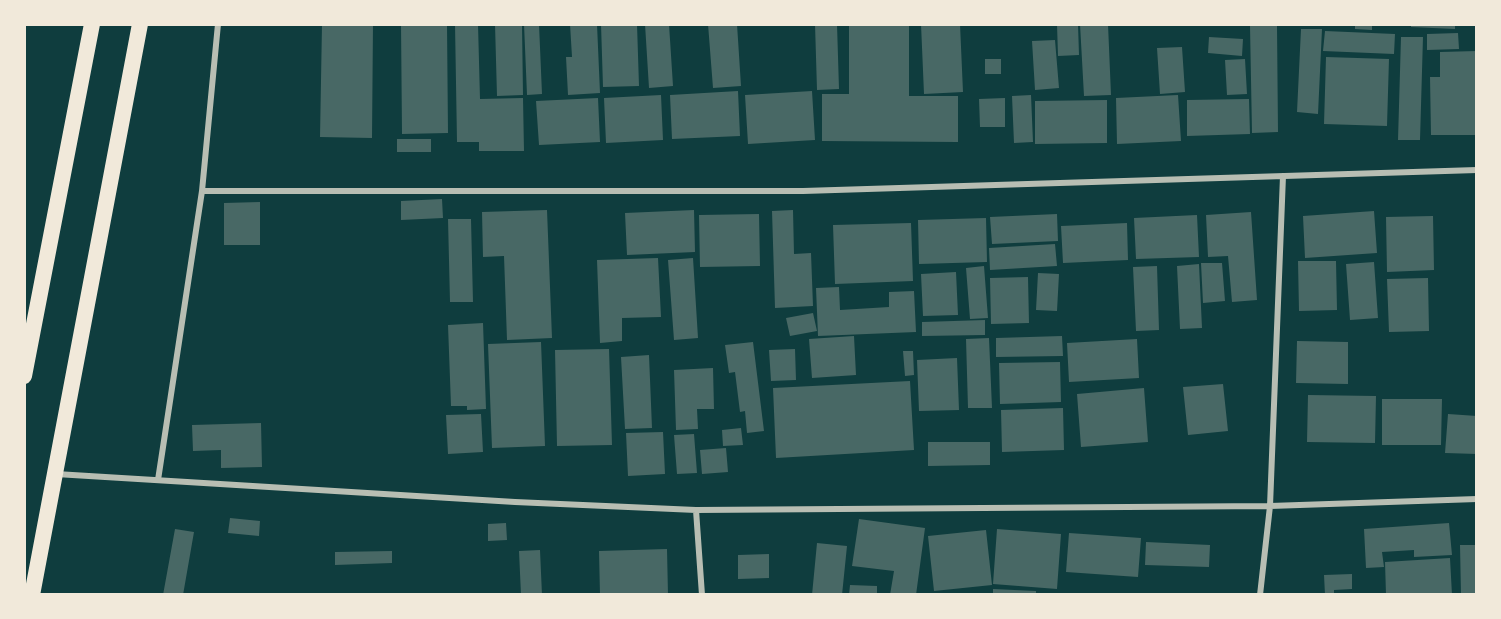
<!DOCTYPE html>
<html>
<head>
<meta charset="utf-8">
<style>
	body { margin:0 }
	#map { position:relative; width:1501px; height:619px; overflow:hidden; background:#0f3d3e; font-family:"Space Grotesk",sans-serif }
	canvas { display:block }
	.frame { position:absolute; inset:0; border:26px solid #f1e9da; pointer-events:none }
</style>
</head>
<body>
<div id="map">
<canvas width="1501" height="619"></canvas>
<div class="frame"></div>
</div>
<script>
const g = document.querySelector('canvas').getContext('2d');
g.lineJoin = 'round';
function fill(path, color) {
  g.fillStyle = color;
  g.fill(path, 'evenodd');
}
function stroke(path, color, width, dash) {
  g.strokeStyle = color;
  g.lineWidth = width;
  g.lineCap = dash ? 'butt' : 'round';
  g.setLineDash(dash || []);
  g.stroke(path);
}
fill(new Path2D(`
	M322 24H373L372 138 320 137Z
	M401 24H447L448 133 402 134Z
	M455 24H478L480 99 523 98 524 151H479V142H457Z
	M495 24H522L523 95 497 96Z
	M524 24H539L542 94 527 95Z
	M570 24H597L600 93 568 95 566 57H572Z
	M601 24H637L639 86 603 87Z
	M645 24H669L673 86 649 88Z
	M708 24H737L741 86 713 88Z
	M815 24H837L839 89 817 90Z
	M872 24H909V96H958V142L822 141V94H849V25Z
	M921 24H960L963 92 924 94Z
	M1057 24H1078L1079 55 1058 56Z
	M1080 24H1108L1111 95 1084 96Z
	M1355 24H1372V30L1355 29Z
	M1411 24H1455V29L1411 27Z
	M1250 26H1277L1278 132 1252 133Z
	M1301 29H1322L1318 114 1297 112Z
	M1325 31 1395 34 1394 54 1323 51Z
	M1458 33 1459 49 1427 50V34Z
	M1209 37 1243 39 1242 56 1208 53Z
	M1401 37H1423L1420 140H1398Z
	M1055 40 1059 88 1035 90 1032 41Z
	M1182 47 1185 92 1160 94 1157 48Z
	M1477 51V135H1431L1430 77H1440V52Z
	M1326 57 1389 59 1387 126 1324 124Z
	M985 59H1001V74H985Z
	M1245 59 1247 94 1227 95 1225 60Z
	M738 91 740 136 672 139 670 95Z
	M812 91 815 140 748 144 745 95Z
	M661 95 663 140 606 143 604 98Z
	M1031 95 1033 142 1014 143 1012 96Z
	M1178 95 1181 141 1117 144 1116 98Z
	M598 98 600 142 539 145 536 101Z
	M1005 98V127H980L979 99Z
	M1249 99 1250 134 1187 136V100Z
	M1107 100V143L1035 144V101Z
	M397 139H431V152H397Z
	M442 199 443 218 401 220V201Z
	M260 202V245H224V203Z
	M547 210 552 338 507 340 504 256 483 257 482 212Z
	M694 210 695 252 627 255 625 213Z
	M793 210 794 254 811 253 813 306 775 308 772 211Z
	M1374 211 1377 253 1305 258 1303 216Z
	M1251 212 1257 300 1232 302 1228 256 1208 257 1206 215Z
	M759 214 760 266 700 267 699 215Z
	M1057 214 1058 241 992 244 990 217Z
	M1197 215 1199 257 1136 259 1134 218Z
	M1433 216 1434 270 1387 272 1386 217Z
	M986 218 987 262 919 264 918 220Z
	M448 219H471L473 302H450Z
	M911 223 913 281 835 284 833 225Z
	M1127 223 1128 260 1063 263 1061 226Z
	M1055 244 1057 266 990 270 989 248Z
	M658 258 661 317 622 318V341L600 343 597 260Z
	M693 258 698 338 674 340 668 260Z
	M1298 261H1336L1337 310 1299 311Z
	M1374 262 1378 318 1350 320 1346 264Z
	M1201 263H1222L1225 301 1203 303Z
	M1199 264 1202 328 1180 329 1177 266Z
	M984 266 988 318 970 319 966 268Z
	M1157 266 1159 330 1136 331 1133 267Z
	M956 272 958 315 923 316 921 274Z
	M1038 273 1059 274 1057 311 1036 310Z
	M1028 277 1029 323 991 324 990 278Z
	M1428 278 1429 331 1389 332 1387 279Z
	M839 287 840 310 889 307V292L914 291 916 332 818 336 816 288Z
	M813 313 817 331 790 336 786 318Z
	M985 320V335L922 336V322Z
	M483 323 486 409 467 410V406H451L448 325Z
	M854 336 856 375 812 378 809 339Z
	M1062 336 1063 356 996 357V338Z
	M989 338 992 408H968L966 339Z
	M1137 339 1139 378 1069 382 1067 343Z
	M1297 341 1348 342V384L1296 383Z
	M541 342 545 446 492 448 488 344Z
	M753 342 764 431 747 433 745 411 740 412 735 372 729 373 725 345Z
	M609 349 612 445 557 446 555 350Z
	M795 349 796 380 771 381 769 350Z
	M903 351H913L914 375 905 376Z
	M649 355 652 428 625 429 621 357Z
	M957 358 959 410 919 411 917 360Z
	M1060 362 1061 402 1000 404 999 363Z
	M713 368 714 409H697L698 429 676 430 674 370Z
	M910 381 914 450 776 458 773 388Z
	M1223 384 1228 431 1188 435 1183 387Z
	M1144 388 1148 442 1081 447 1077 394Z
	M1308 395 1376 396 1375 443 1307 442Z
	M1382 399H1442L1441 445H1382Z
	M1063 408 1064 450 1002 452 1001 410Z
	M481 414 483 452 448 454 446 415Z
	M1448 414 1477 416V454L1445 453Z
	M261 423 262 467 221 468V450L193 451 192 425Z
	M741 428 743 445 723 446 722 430Z
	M663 432 665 474 628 476 626 433Z
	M694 434 697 473 677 474 674 435Z
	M928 442H990V465L928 466Z
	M726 448 728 472 702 474 700 450Z
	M230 518 260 521 259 536 228 533Z
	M859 519 925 528 916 595H890L894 571 852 566Z
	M506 523 507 540 488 541V524Z
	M1449 523 1452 555 1414 557V550L1382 552 1384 567 1366 568 1364 529Z
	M175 529 194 532 183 595H163Z
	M997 529 1061 534 1057 589 993 584Z
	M986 530 992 585 934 591 928 536Z
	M1069 533 1141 538 1138 577 1066 572Z
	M1146 542 1210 545 1209 567 1145 565Z
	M817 543 847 546 842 595H812Z
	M1460 545H1477V595H1461Z
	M667 549 668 595H600L599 551Z
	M540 550 542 595H521L519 551Z
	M392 551V563L335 565V552Z
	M769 554V578L738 579V555Z
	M1450 558 1452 595H1386L1385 562Z
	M1352 574V589L1334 590V595H1325L1324 575Z
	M850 585 877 586V595H849Z
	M993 589 1036 591V595H993Z`), '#486865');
stroke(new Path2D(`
	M202 191 218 24
	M56 474 515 502 696 510 1270 506 1477 499
	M158 480 202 191H803L1477 170
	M696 510 702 595
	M1260 595 1270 506 1283 176`), '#b8beb3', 6);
stroke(new Path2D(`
	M24 376 92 24
	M32 595 140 24`), '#f1e9da', 16);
</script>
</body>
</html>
